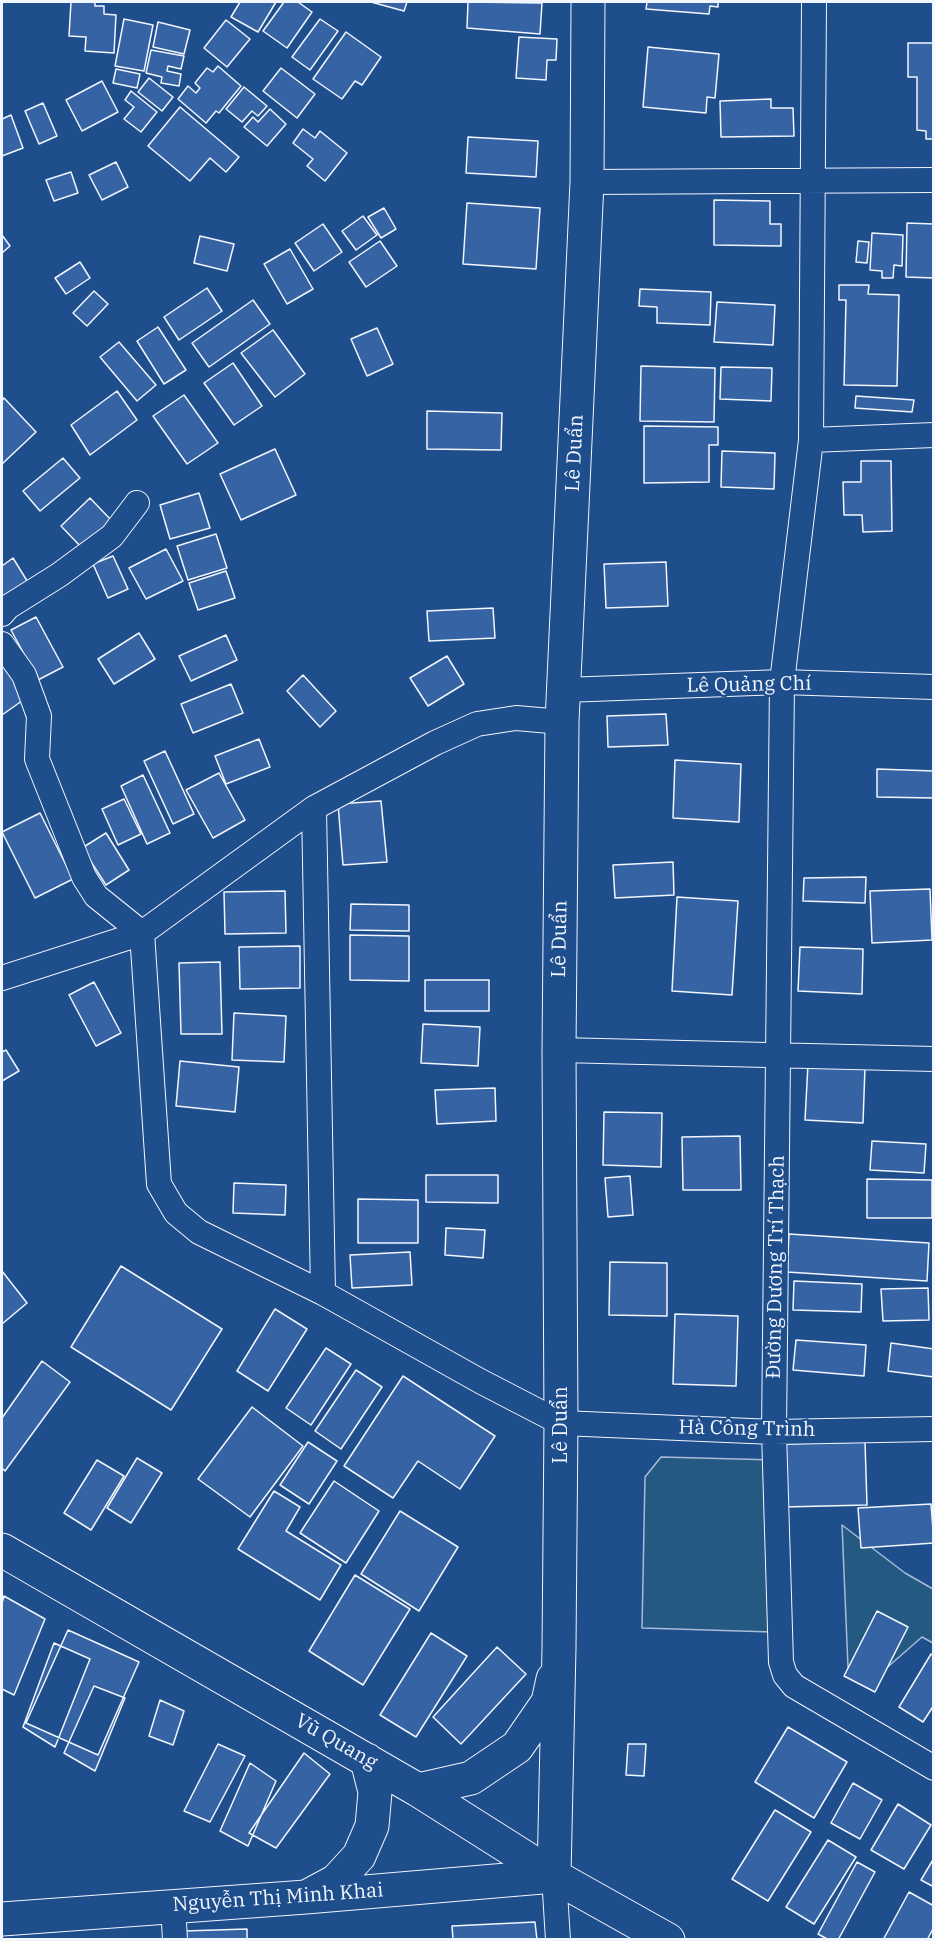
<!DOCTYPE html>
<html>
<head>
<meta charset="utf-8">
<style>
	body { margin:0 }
	#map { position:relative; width:935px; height:1941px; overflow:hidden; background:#1f4e8c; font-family:"IBM Plex Serif",serif }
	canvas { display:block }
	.frame { position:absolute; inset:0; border:3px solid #f2f6ff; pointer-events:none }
</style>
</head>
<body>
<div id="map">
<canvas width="935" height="1941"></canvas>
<div class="frame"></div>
</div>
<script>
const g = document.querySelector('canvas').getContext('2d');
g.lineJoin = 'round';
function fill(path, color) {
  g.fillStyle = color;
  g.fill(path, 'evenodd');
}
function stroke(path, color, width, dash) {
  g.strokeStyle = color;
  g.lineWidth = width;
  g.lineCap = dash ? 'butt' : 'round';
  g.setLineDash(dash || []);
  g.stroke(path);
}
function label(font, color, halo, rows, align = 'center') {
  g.font = font + ' "IBM Plex Serif",serif';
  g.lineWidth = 4.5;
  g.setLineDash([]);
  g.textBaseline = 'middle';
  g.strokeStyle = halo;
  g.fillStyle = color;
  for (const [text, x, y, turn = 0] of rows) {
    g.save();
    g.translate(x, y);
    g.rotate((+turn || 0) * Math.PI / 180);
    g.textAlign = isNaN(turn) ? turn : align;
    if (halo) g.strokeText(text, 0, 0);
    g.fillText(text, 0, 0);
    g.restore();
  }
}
const green = new Path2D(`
	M661 1457 776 1460 772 1632 642 1628 645 1477Z
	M842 1525 905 1573 933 1589V1643L922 1637 867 1685 848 1667Z`);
fill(green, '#245a82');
stroke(green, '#a8bbd7', 1.5);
const building = new Path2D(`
	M71 2H95V6H104V14L116 15 114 53 85 51 86 37 69 36Z
	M240 2H276L258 32 231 17Z
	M284 2H298L312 12 287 48 263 31Z
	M371 2H407L404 11Z
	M468 2 542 3 540 34 467 28Z
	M647 2H718V7L710 6 709 14 646 9Z
	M124 19 153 25 144 71 115 66Z
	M320 19 338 31 310 70 292 57Z
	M226 20 250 39 227 67 204 48Z
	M158 22 190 30 184 54 153 47Z
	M346 32 381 57 362 85 355 81 342 99 313 79Z
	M519 37 557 39 556 60H547L546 80 516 78Z
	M908 43H934V139H926V131L917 130V77H908Z
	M648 47 719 54 715 98 707 97 706 113 643 107Z
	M151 50 184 56 181 69 168 66 167 71 181 74 179 86 161 83 162 77 146 73Z
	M218 66 241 86 219 113 216 111 206 123 178 99 188 86 196 93 200 88 195 83 207 68 213 72Z
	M281 68 315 94 297 118 263 91Z
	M116 69 140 74 137 88 113 83Z
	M149 78 173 97 162 111 138 92Z
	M102 81 118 112 82 131 66 100Z
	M244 87 267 106 258 116 252 111 242 122 226 109Z
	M131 91 157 112 141 132 124 119 134 107 125 100Z
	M771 99V108H793L794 136 721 137 720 101Z
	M43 103 57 136 39 144 25 111Z
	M180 107 239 157 226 172 210 158 190 181 148 146Z
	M270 109 286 124 267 146 244 127 253 117 258 122Z
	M11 115 23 148 2 156V119Z
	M303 129 315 138 320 131 347 153 325 181 307 166 313 159 293 143Z
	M468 137 538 141 536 177 466 173Z
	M116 162 128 187 102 200 89 175Z
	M71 172 78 193 54 201 46 180Z
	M714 200 770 201V224H781V246L714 245Z
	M467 203 540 208 536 269 463 264Z
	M384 208 396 229 381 238 368 217Z
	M363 216 377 235 356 250 342 231Z
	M907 223 934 224V278L906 277Z
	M323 224 342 252 314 271 295 243Z
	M872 233 903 235 902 266 894 265 893 278H882V271L870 270Z
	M2 235 10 246 2 253Z
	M200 236 234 244 227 271 194 263Z
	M380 241 397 266 366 287 349 262Z
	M858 241 869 242 867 263 856 262Z
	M290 249 313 289 287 304 264 264Z
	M80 262 90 278 66 294 55 278Z
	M839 285H869L868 294 899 295 897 386 844 385 846 300H839Z
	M207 288 222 311 179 340 164 317Z
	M640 289 711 292 710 325 657 323V307L639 306Z
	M94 291 108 304 87 326 73 313Z
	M253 300 270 324 209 367 192 343Z
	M717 302 775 305 773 345 714 342Z
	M158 327 186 370 164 384 137 341Z
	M377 328 393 364 367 376 351 339Z
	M273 330 305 374 275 397 241 353Z
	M119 342 156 385 137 401 100 357Z
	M233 363 262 406 234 425 204 383Z
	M641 366 715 368 714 422 640 421Z
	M721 367 772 368 771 401 720 399Z
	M117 391 137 420 90 455 71 425Z
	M184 395 218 443 187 464 153 416Z
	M856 396 914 400 912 412 855 408Z
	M4 398 36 432 2 464V401Z
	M427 411 502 413 501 450 427 449Z
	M644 426 718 427V445H709V482L644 483Z
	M275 449 296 495 241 520 220 474Z
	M722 451 775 453 774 489 721 487Z
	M63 458 80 478 40 511 23 491Z
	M861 461H891L892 531 863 532 862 515H844L843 482H861Z
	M199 493 210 528 170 539 160 505Z
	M90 498 112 521 83 549 61 526Z
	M216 534 227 568 188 580 177 546Z
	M166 549 183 581 146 599 129 568Z
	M113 556 128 589 108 598 93 564Z
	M13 558 29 584 2 601V566Z
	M666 562 668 606 606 608 604 564Z
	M226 571 235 598 198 610 189 583Z
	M493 608 495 638 429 641 427 611Z
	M36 617 63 667 38 680 11 630Z
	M139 633 155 659 114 684 98 659Z
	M226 635 237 660 191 681 179 656Z
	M447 656 464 684 428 706 410 678Z
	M2 664 26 698 2 715Z
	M303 675 336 711 320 727 287 691Z
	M231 684 243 713 193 733 181 704Z
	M666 714 668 745 608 747 607 716Z
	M259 739 270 767 226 784 215 756Z
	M165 751 194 814 173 824 144 761Z
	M675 760 741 764 739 822 673 818Z
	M877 769 934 771V798L877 797Z
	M219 773 245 820 213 838 186 790Z
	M143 775 170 833 147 844 121 786Z
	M124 799 141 834 118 845 102 809Z
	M381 801 387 862 343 865 338 804Z
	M40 813 73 879 35 898 2 832Z
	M106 833 129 870 106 885 82 848Z
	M673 862 674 895 615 898 613 865Z
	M866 877 865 903 803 901 804 878Z
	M930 889 932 940 872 943 870 891Z
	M285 891 286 933 225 934 224 892Z
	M677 897 738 901 732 995 672 991Z
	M351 904 409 905V931L350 930Z
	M350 935 409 936V981L350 980Z
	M300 946V988L240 989 239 947Z
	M800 947 863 949 862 994 798 991Z
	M220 962 222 1034H181L179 963Z
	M425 980H489V1011H425Z
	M94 982 121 1033 96 1046 69 995Z
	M234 1013 286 1016 284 1062 232 1060Z
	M423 1024 480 1027 478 1066 421 1063Z
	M6 1050 19 1071 2 1081V1052Z
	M180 1061 239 1067 235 1112 176 1106Z
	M808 1064 865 1067 863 1123 805 1120Z
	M495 1088 496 1121 437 1124 435 1090Z
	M604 1112 662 1113 661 1167 603 1165Z
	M740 1136 741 1190H683L682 1137Z
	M872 1141 926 1144 924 1173 870 1170Z
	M426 1175H498V1203L426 1202Z
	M630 1176 633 1215 608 1217 605 1178Z
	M867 1179 932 1180V1218H867Z
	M234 1183 286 1185 285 1215 233 1213Z
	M358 1199 418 1200V1243H358Z
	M446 1228 485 1230 483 1258 445 1255Z
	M789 1234 929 1243 927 1281 787 1272Z
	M410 1252 412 1285 352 1288 350 1255Z
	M610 1262 667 1263V1316L609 1315Z
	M121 1266 222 1329 171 1410 71 1347Z
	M2 1271 27 1303 2 1324Z
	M794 1281 862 1284 861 1312 793 1310Z
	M928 1288 929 1320 883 1321 881 1289Z
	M275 1309 307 1329 268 1391 237 1371Z
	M675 1314 738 1316 736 1386 673 1384Z
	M796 1340 866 1345 864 1376 793 1370Z
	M891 1343 934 1349V1377L888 1371Z
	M326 1348 351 1364 311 1425 286 1408Z
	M42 1361 70 1382 5 1471 2 1468V1418Z
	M356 1370 382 1387 341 1449 315 1431Z
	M403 1376 495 1436 460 1489 418 1461 393 1498 344 1466Z
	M252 1407 303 1446 250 1517 198 1479Z
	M308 1442 337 1461 309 1504 280 1485Z
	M865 1442 867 1505 784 1507 782 1444Z
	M137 1458 162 1473 131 1523 107 1508Z
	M97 1460 124 1476 91 1530 64 1513Z
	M334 1481 379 1511 346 1563 300 1533Z
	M274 1491 300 1507 286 1531 341 1565 320 1600 238 1549Z
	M931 1504 934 1543 861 1548 858 1508Z
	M400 1511 458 1547 419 1611 361 1574Z
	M355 1575 410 1609 363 1685 309 1651Z
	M4 1596 45 1619 14 1695 2 1689V1603Z
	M877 1611 908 1627 875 1692 844 1676Z
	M68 1630 139 1662 98 1755 26 1723Z
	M431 1633 467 1656 416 1737 380 1715Z
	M54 1643 90 1659 55 1747 23 1727Z
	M497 1647 526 1674 461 1744 433 1717Z
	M931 1654 934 1656V1705L923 1722 899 1707Z
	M94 1686 125 1698 95 1771 64 1753Z
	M160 1700 184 1711 173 1745 149 1736Z
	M788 1727 847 1762 814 1818 755 1782Z
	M218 1744 245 1756 210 1822 184 1811Z
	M628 1744H646L644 1776 626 1775Z
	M304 1753 330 1774 276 1848 249 1833Z
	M250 1763 276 1781 248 1846 220 1831Z
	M853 1783 882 1800 860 1839 831 1823Z
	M898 1804 931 1825 904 1869 871 1850Z
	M775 1810 811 1832 768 1901 732 1879Z
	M828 1840 856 1857 814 1924 786 1907Z
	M934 1858V1887L921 1880Z
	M857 1862 875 1872 838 1940H829L818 1934Z
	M909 1892 934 1906V1927L927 1940H883Z
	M535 1922 537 1940H453L452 1926Z
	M247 1929V1940H184V1931Z`);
fill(building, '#3563a3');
stroke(building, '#f2f6ff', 1.5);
const street = new Path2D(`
	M814 2 811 440 782 682 774 1432 781 1662 785 1675 794 1686 934 1768
	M587 182 934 180
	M811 440 934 435
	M2 614 8 607 59 575 112 536 137 503
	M2 644 24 675 39 716 37 759 84 877 96 896 142 933 159 1184 176 1213 199 1232 323 1293 480 1381 561 1423 774 1432 934 1429
	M564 690 782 682 934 687
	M314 808 323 1293
	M2 978 142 933 314 808 435 743 477 724 516 718 562 722
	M559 1050 934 1059
	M554 1876 558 1940
	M173 1905 175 1940`);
const secondary = new Path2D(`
	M2 1550 418 1790 554 1876 668 1940
	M418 1790 471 1778 517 1747 548 1702 553 1679
	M554 1876 559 1648 561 1423 559 1050 562 722 587 182 588 2
	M310 1895 336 1881 359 1856 372 1826 375 1792 367 1760
	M2 1919 306 1897 554 1876`);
stroke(street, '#f2f6ff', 26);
stroke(secondary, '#f2f6ff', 35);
stroke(street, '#1f4e8c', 24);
stroke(secondary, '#1f4e8c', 33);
label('20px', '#f2f6ff', '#1f4e8c', [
	["Lê Duẩn",575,453,-87],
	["Lê Quảng Chí",749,685,-1],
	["Lê Duẩn",560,939,-89],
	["Đường Dương Trí Thạch",776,1267,-89],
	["Lê Duẩn",561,1425,-90],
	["Hà Công Trình",747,1429,1],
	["Vũ Quang",336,1742,30],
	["Nguyễn Thị Minh Khai",278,1898,-4]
]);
</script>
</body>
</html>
